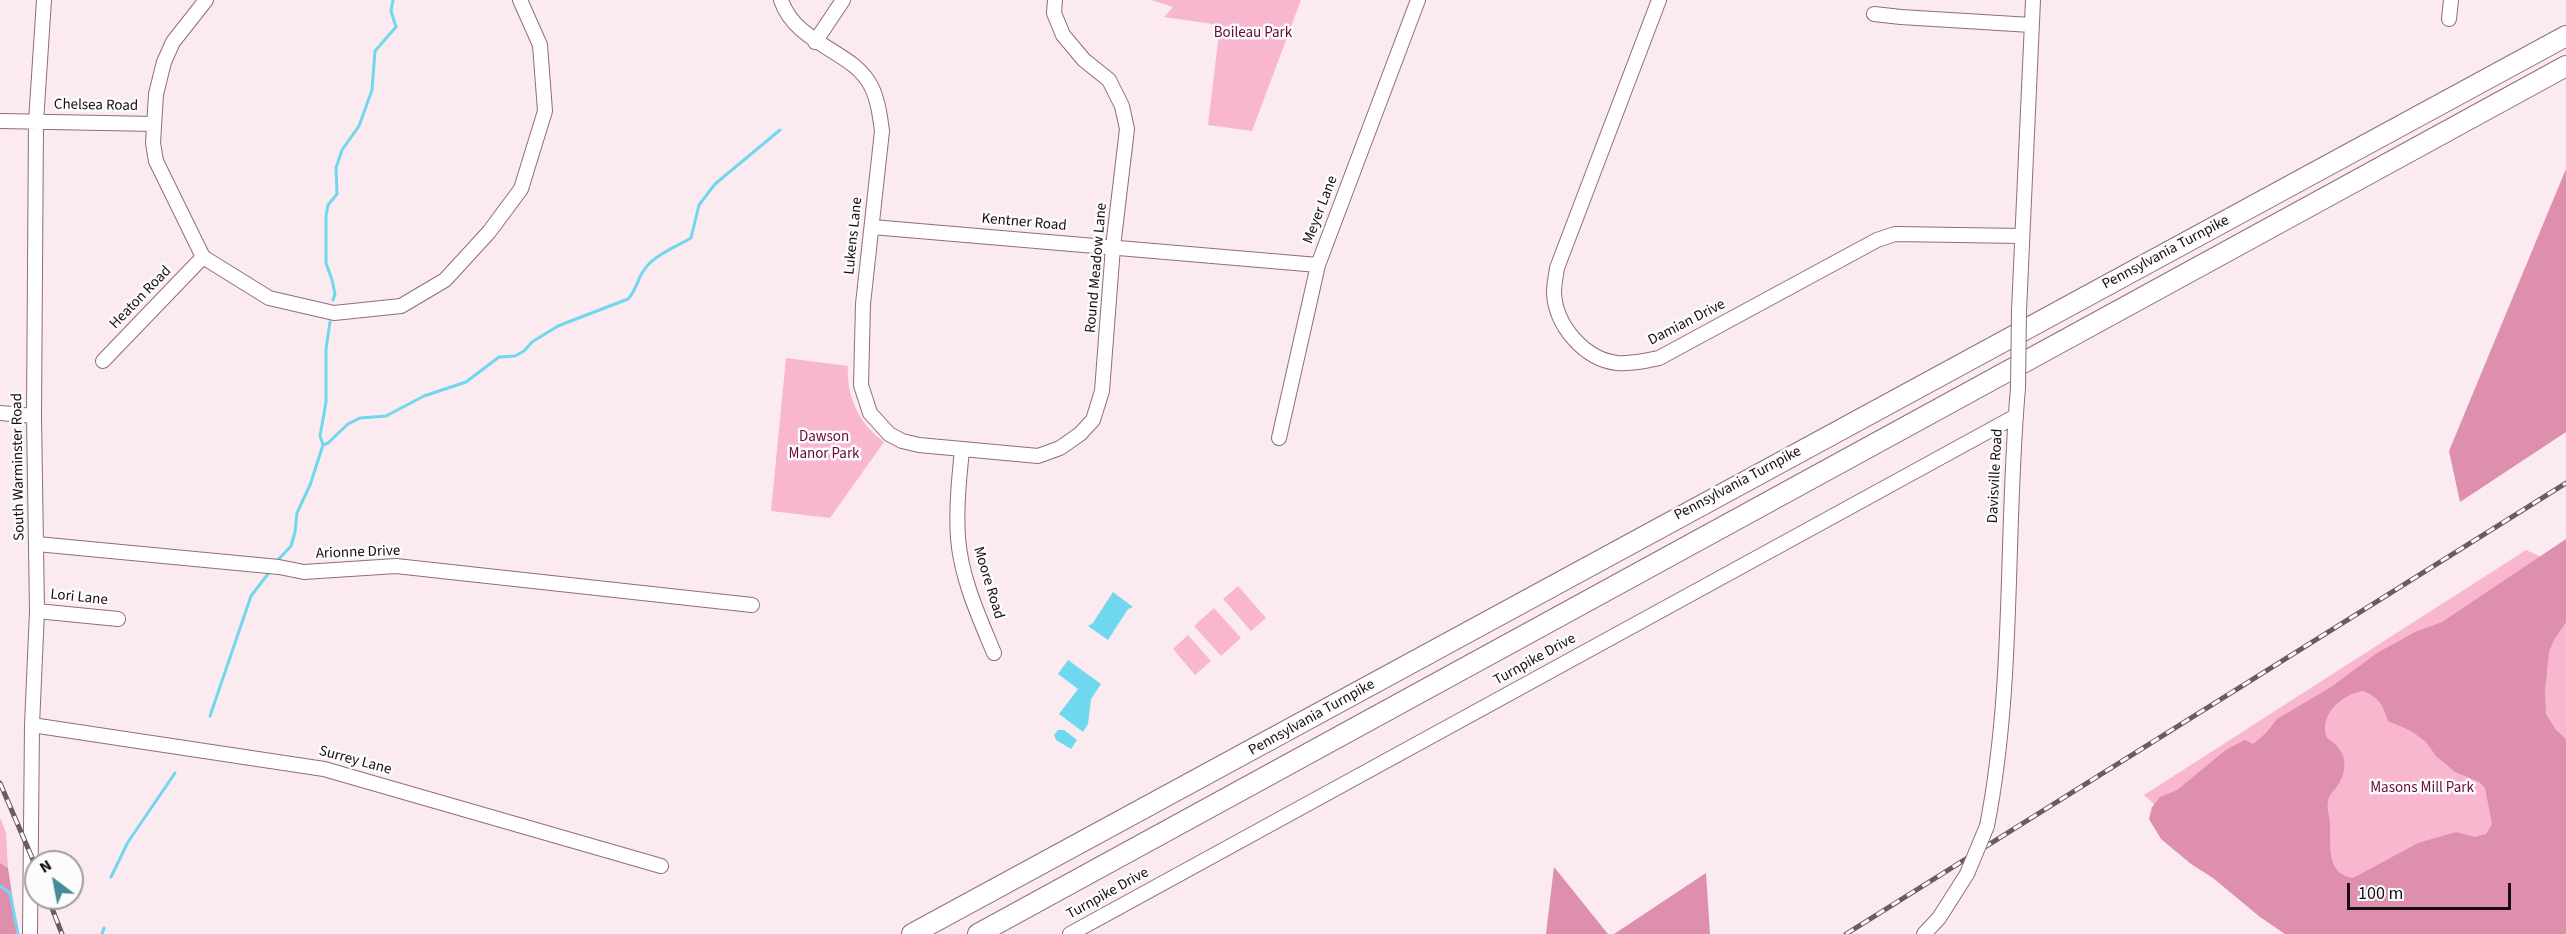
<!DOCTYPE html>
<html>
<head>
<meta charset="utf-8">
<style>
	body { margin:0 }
	#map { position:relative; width:2566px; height:934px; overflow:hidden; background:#fbeaf0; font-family:"Source Sans 3",sans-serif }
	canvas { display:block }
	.north { position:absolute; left:24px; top:850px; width:60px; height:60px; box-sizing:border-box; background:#fcfcfc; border:2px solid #a19c9e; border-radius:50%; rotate:328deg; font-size:16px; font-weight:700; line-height:24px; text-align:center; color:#190c11 }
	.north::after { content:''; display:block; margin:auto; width:21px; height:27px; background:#478b9a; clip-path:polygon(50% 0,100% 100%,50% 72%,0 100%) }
	.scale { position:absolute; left:2347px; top:883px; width:164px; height:27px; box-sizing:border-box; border:3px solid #190c11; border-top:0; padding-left:8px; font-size:18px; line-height:21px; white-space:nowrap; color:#190c11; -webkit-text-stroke:4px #fcfcfc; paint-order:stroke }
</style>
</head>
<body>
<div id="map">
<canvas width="2566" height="934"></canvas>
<div class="north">N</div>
<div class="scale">100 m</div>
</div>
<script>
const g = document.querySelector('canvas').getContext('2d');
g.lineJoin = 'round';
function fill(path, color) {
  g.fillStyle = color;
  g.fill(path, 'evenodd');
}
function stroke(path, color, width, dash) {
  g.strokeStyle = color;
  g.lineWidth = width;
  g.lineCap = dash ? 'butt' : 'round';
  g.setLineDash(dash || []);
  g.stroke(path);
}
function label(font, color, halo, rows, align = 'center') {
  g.font = font + ' "Source Sans 3",sans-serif';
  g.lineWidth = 5;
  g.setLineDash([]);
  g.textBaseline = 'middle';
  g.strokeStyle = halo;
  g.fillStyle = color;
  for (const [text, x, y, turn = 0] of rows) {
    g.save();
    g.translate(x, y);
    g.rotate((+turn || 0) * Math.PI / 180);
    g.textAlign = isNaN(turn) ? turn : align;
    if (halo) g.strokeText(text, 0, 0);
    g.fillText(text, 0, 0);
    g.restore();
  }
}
fill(new Path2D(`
	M1151 0H1301L1252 131 1208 125 1220 25 1164 17 1173 7Z
	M786 358 848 366C846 396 859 424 884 442L830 518 771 511Z
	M2526 550 2552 562 2566 553V934H2294L2144 795Z
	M1238 586 1266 618 1251 631 1223 599Z
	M1214 608 1241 638 1221 656 1194 626Z
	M1188 635 1211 661 1195 675 1173 649Z
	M0 818 6 832 8 868 0 863Z`), '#f9b7cf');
fill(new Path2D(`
	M2566 169V432L2460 502 2449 451Z
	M2566 539V622L2554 640 2549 652 2545 690 2546 714 2556 730 2566 739V934H2285L2260 917 2213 878 2191 864 2161 839 2149 819 2152 807 2160 797 2177 790 2227 749 2245 740 2253 744 2266 733 2277 719 2331 687 2377 653 2415 632 2442 622ZM2363 691C2379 697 2383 705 2388 721L2411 731 2426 742 2436 756 2455 772 2479 782 2485 788 2492 824 2486 834 2475 837 2456 832 2418 843 2353 878C2325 874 2331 844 2330 824 2330 817 2326 808 2328 801 2329 794 2335 790 2338 785 2350 766 2345 749 2327 738 2318 715 2342 694 2363 691Z
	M0 863 8 868 18 934H0Z
	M1554 867 1608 934H1546Z
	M1706 873 1710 934H1614Z`), '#dd8fad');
fill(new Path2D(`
	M1113 592 1133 607 1128 609 1108 640 1088 626 1093 623Z
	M1068 660 1101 684 1091 699 1088 724 1083 732 1059 714 1078 689 1058 674Z
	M1058 730H1064L1077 740 1071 749 1056 740 1054 735Z`), '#70d8ee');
stroke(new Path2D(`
	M333 300 335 294 332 280 326 263V216L328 205 337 194 336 168 342 150 359 126 372 90 375 51 396 27 391 11 393 0
	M323 445 328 443 348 424 360 418 386 416 424 396 466 382 499 357 515 356 524 351 532 342 558 326 628 299C636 291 637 280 644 270 654 255 676 247 691 238L699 205 715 184 780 130
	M276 562 291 546 295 532 297 513 310 485 323 445 320 436 326 402V349L330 322
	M210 716 251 596 271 570
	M111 877 128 842 175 773
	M0 886 10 893 18 934
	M102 934 104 928`), '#70d8ee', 3);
const minor = new Path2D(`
	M206 0 173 42 164 62 156 94 153 143 156 161 203 257 269 298 334 313 401 306 445 280 489 232 521 189 545 111 540 45 520 0
	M781 0C796 45 853 50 871 86 878 100 880 116 882 131L863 304 861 385 870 413 889 434 902 441 919 445 1038 456 1060 448 1080 434 1093 420 1102 391 1113 247 1127 129 1122 106 1109 80 1084 60 1063 35 1054 13 1055 0
	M1659 0 1557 268C1556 276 1554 284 1554 292 1555 325 1584 359 1617 363 1632 364 1645 361 1659 358L1877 240 1895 234 2021 236
	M1874 14 1901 17 2031 25
	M2449 19 2451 0
	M815 42 843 0
	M0 121 154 124
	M872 227 1318 265
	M2019 311 2033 0
	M103 361 203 257
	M0 413 34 416
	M1279 438 1318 265 1418 0
	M962 450C959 479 956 509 958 538 961 578 979 617 994 653
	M37 544 279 567 304 572 396 566 752 605
	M37 611 118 619
	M32 725 324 769 661 866
	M1987 826C2015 683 2005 533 2018 388
	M30 934 32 725 37 611 34 416 36 122 44 0
	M1070 934 2016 416
	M1924 934 1939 918 1967 874`);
const highway = new Path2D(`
	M912 934C1463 635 2014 335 2566 36
	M978 934 2566 66`);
stroke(minor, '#906d7a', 16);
stroke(highway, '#906d7a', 22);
stroke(minor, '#fff', 14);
stroke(highway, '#fff', 20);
const rail = new Path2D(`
	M0 783 36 867
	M48 898 62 934
	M1846 934 2566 483`);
stroke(rail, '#695b60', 5);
stroke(rail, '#fcfcfc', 3, [9]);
const minorBridge = new Path2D(`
	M2018 388 2019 311
	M1967 874 1987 826`);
stroke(minorBridge, '#906d7a', 16, []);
stroke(minorBridge, '#fff', 14);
label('15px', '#67083b', '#fcfcfc', [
	["Boileau Park",1253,34],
	["Dawson",824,438],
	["Manor Park",824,455],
	["Masons Mill Park",2422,789]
]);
label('15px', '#190c11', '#fcfcfc', [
	["Chelsea Road",96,106,1],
	["Meyer Lane",1321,210,-69],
	["Kentner Road",1024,223,5],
	["Lukens Lane",854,236,-84],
	["Pennsylvania Turnpike",2166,253,-28],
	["Round Meadow Lane",1097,268,-85],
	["Heaton Road",141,298,-46],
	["Damian Drive",1687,323,-27],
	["South Warminster Road",19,467,-91],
	["Davisville Road",1996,476,-87],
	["Pennsylvania Turnpike",1738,484,-28],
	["Arionne Drive",358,553,-2],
	["Moore Road",988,583,73],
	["Lori Lane",79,598,6],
	["Turnpike Drive",1535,660,-29],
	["Pennsylvania Turnpike",1312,718,-29],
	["Surrey Lane",355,761,15],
	["Turnpike Drive",1108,894,-29]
]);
</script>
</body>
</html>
